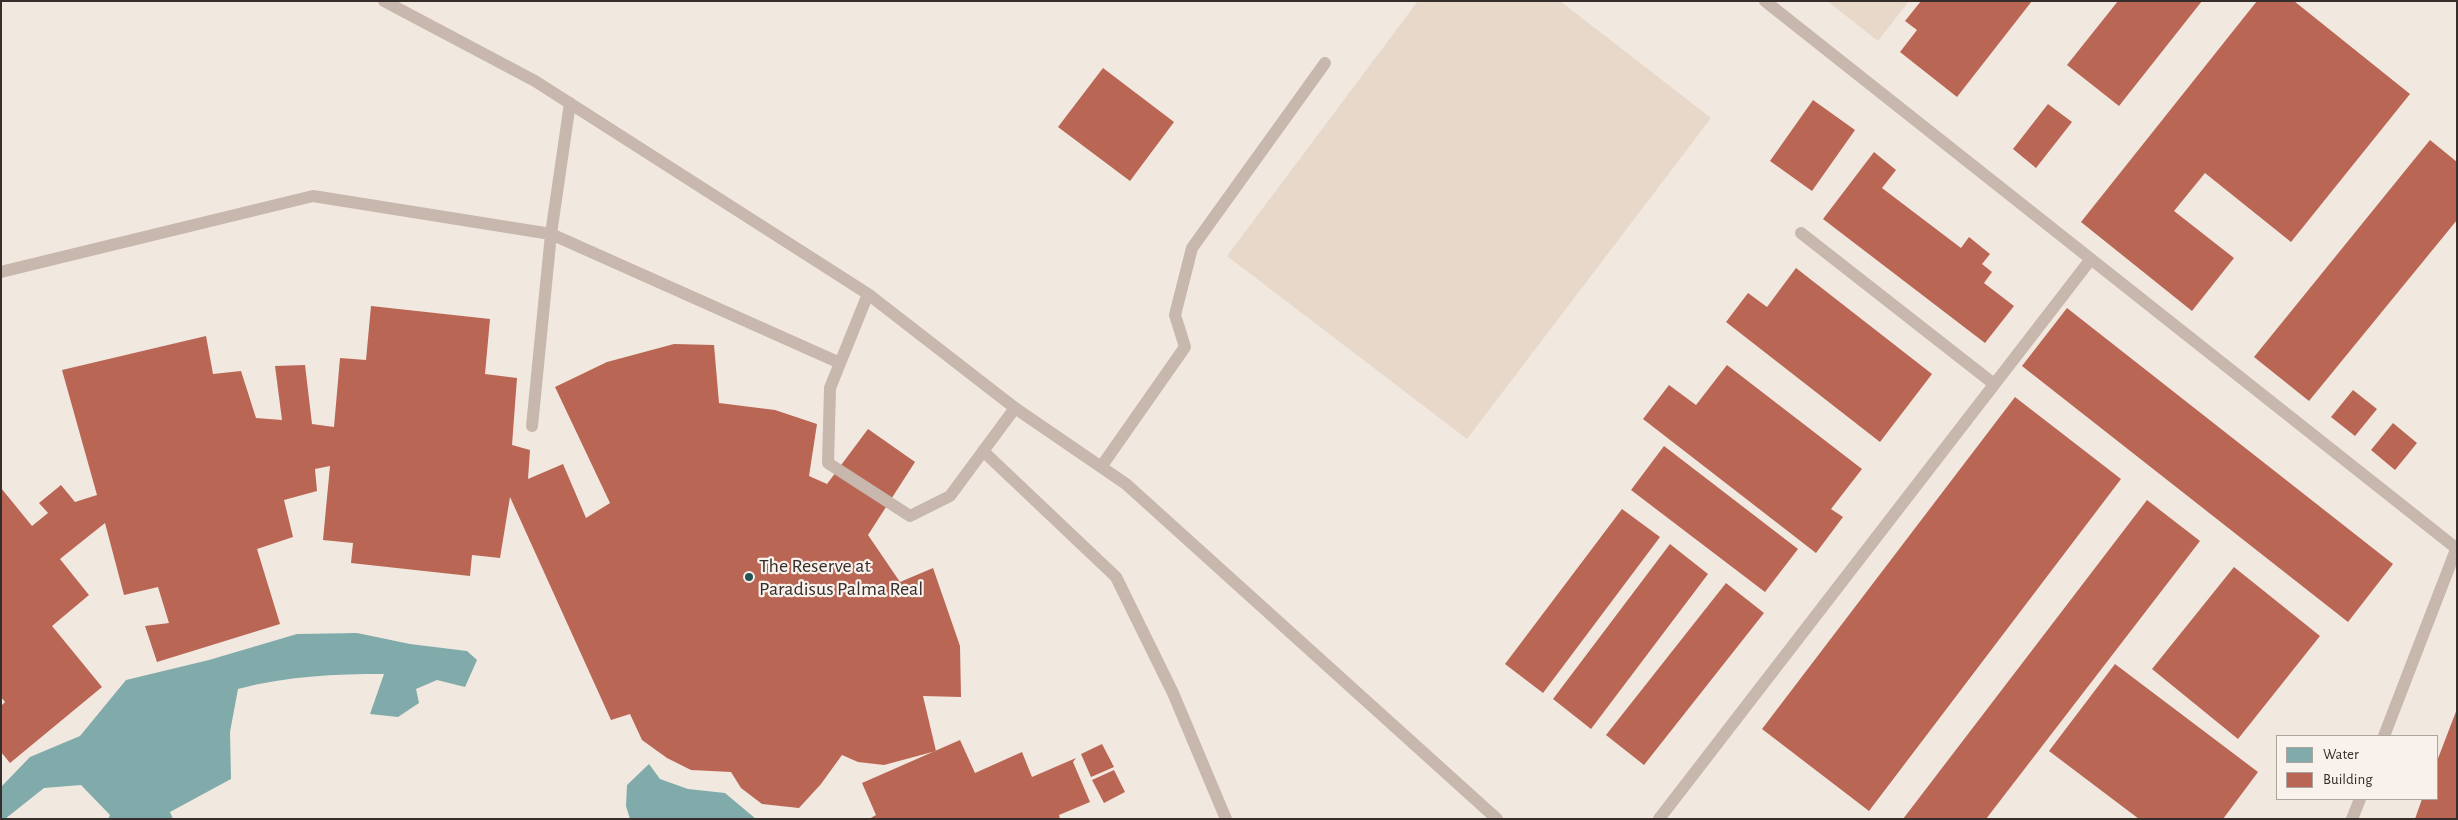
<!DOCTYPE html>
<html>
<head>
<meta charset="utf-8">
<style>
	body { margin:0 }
	#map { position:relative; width:2458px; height:820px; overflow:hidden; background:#f1e8e0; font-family:"Alegreya Sans",sans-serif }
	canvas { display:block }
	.frame { position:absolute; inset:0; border:2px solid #372e2b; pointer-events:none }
	.legend { position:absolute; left:2276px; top:735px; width:162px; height:65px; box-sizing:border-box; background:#f9f2ec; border:1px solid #aba49f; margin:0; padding:6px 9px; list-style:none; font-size:15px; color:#372e2b }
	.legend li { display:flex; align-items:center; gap:10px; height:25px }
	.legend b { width:25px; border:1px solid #aba49f }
</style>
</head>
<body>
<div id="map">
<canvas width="2458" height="820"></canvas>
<div class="frame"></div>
<ul class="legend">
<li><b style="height:14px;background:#81abaa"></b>Water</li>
<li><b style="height:14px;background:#ba6654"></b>Building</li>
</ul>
</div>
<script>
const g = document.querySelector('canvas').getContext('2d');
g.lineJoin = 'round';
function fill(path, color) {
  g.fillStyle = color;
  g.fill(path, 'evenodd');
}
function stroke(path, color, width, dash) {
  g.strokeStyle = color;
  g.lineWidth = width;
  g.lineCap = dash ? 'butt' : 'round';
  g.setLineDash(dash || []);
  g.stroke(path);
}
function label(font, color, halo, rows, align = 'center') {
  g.font = font + ' "Alegreya Sans",sans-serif';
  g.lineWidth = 4.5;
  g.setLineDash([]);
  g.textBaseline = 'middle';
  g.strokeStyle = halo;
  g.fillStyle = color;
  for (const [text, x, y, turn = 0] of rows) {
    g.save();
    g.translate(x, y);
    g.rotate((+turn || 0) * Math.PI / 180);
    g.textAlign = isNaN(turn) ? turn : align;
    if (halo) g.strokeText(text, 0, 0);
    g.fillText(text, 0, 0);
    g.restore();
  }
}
fill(new Path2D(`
	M1418 1H1560L1711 118 1467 439 1227 256Z
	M1827 1H1909L1878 41Z`), '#e7d8c9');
fill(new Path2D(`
	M357 633 410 644 467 651 477 660 465 687 437 680 416 689 419 703 398 717 370 714 384 674C334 674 287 676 238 689L230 732 231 779 170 812 173 819H108L110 815 81 785 44 788 5 819H1V787L30 757 80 736 126 680 209 660 297 634Z
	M649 764 660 779 688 789 725 793 756 819H630L626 806 627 785Z`), '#81abaa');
fill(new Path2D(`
	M1921 1H2032L1957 97 1900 52 1917 30 1905 21Z
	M2118 1H2202L2119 106 2067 65Z
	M2257 1H2294L2410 94 2291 242 2205 173 2174 211 2234 258 2192 311 2081 222Z
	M1103 68 1174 122 1130 181 1058 127Z
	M1813 100 1855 130 1812 191 1770 161Z
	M2048 104 2072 122 2036 168 2013 149Z
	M2430 140 2457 162V220L2309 401 2254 357Z
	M1874 152 1896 170 1882 188 1961 248 1969 237 1990 254 1982 264 1992 272 1984 283 2014 306 1985 343 1823 219Z
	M1796 268 1932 374 1880 442 1726 322 1748 293 1767 307Z
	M371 306 490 319 485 374 517 378 512 445 530 450 528 479 563 464 586 518 610 503 555 387 607 362 674 344 714 345 719 403 775 410 817 424 809 476 827 484 868 429 915 462 868 535 900 582 933 568 960 646 961 697 923 696 936 751 884 765 858 762 842 755 821 784 799 808 762 804 741 788 731 772 691 770 667 758 642 740 630 714 611 720 510 497 500 558 472 555 470 576 351 563 353 543 323 540 330 466 315 469 317 491 284 500 293 537 257 549 280 624 157 662 145 626 169 623 158 587 124 595 105 523 60 559 89 595 52 626 102 687 10 763 1 752V706L5 702 1 697V488L32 526 48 513 39 503 61 485 75 502 97 495 62 370 206 336 213 374 241 371 256 418 282 420 275 366 305 365 312 424 334 427 340 358 366 360Z
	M2067 308 2393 564 2348 622 2022 366Z
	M1727 365 1862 469 1831 509 1843 517 1816 553 1643 419 1669 385 1696 405Z
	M2353 390 2377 409 2355 436 2331 417Z
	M2015 397 2121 479 1869 811 1762 729Z
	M2393 423 2417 443 2395 470 2371 450Z
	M1664 446 1798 549 1765 592 1631 490Z
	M2147 500 2200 541 1986 819H1903Z
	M1622 509 1660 537 1543 693 1505 664Z
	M1670 544 1708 574 1591 729 1553 699Z
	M2234 567 2320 636 2238 739 2152 669Z
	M1726 583 1764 613 1644 765 1606 735Z
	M2115 664 2258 772 2223 819H2139L2049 751Z
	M2457 709V819H2415L2422 799H2437V761Z
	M960 740 975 773 1022 752 1032 777 1076 758 1073 762 1090 802 1059 815 1060 819H869L876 815 862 783Z
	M1102 744 1114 767 1091 777 1081 754Z
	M1114 770 1125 792 1104 803 1092 780Z`), '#ba6654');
stroke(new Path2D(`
	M384 1 535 81 868 294 1015 408 1126 484 1497 819
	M1765 1 2456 548
	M1801 233 1994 384
	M1 272 313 196 551 234 840 363
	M868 294 830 388 828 463 910 516 950 496 1015 408
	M532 426 551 234 570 103
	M983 451 1116 577 1173 693 1226 819
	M1101 467 1185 347 1175 315 1192 248 1325 63
	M2384 736 2457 547
	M1659 819 2091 259
	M2352 819 2360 799`), '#c8b7ad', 12);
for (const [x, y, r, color] of [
	[749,577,5,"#245555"]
]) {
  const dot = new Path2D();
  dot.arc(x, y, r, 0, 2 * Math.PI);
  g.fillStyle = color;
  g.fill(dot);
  stroke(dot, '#f9f2ec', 2);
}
label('20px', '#372e2b', '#f9f2ec', [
	["The Reserve at",759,566],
	["Paradisus Palma Real",759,589]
], 'left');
</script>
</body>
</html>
